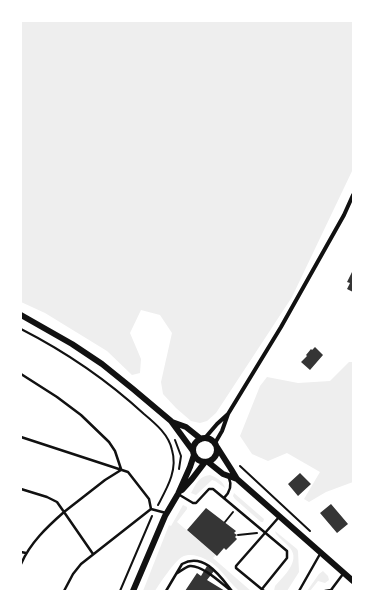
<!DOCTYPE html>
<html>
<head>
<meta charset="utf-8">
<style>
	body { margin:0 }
	#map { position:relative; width:374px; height:612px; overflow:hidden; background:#fff; font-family:Montserrat,sans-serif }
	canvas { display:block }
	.frame { position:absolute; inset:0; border:22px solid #fff; pointer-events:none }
</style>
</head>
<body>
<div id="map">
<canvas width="374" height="612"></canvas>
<div class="frame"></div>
</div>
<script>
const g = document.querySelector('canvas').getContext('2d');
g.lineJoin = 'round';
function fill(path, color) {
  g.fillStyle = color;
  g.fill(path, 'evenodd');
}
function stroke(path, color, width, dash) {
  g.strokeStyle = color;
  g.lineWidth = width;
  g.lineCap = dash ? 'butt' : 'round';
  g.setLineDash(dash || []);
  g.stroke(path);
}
fill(new Path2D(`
	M21 21H353V169L292 297 216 413 207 421 200 423 191 421 176 408 163 394 161 382 172 333 160 315 141 310 130 333 141 359 140 373 132 375 107 351 45 313 21 302Z
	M349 362H353V482L326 492 309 502 304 499 320 472 287 453 268 461 252 454 240 436 260 386 267 377 298 383 330 381Z
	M210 475C216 477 224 482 225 488L215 481 212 480 196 495 191 493C196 484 199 476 210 475Z
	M234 493 264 519 263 522H261L235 499 233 496Z
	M183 505 187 507V509L177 522 216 555 213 558 251 591H239C231 584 226 576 218 568 210 560 193 551 182 557 174 562 160 583 155 591H143L169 525 171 526Z
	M275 531 297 549 298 551 299 572 287 591H274L275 586C283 577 301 561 290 548 286 543 280 539 276 534Z
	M323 571 328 576 329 580 325 583 318 581 310 591H307L319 574Z`), '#eee');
fill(new Path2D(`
	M352 272H353V292L347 289 350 283 347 282Z
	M315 347 323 355 310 370 301 362 307 356 306 355 311 349 312 350Z
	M300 473 311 484 298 496 288 484Z
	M331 504 348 524 337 533 320 513Z
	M206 508 236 531 234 533 237 535 235 537 237 539 226 550 224 548 217 556 187 530Z
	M207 566 214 571 207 580 225 591H185L197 573 201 576Z`), '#353535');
stroke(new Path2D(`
	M21 329C66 352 107 380 144 414 156 424 169 435 172 450 178 470 167 488 158 505
	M175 440 181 456 179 469
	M240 466 310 531
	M225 522 233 512
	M238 535 257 533
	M120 591 152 516`), '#111', 2);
stroke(new Path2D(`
	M21 374 57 397 81 415 109 442 115 451 121 469
	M21 437 128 472 149 499 151 509 166 513
	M21 489 47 497 57 502 64 512 105 480 121 470
	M178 494 193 503H196L209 489H213L287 551V558L262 589
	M224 498C230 492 232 485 229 478
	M21 552 26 553
	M21 564C30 543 47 527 64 512L93 554
	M176 574C181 571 185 567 190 566 202 565 221 583 230 590
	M64 591 73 574 81 564 151 509
	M166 591 182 564C204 552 220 576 232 591
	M264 591 236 568V566L279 517
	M299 591 320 554
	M325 591 331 590
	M333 591 331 590 343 574`), '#111', 2.5);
stroke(new Path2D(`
	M205 438 217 424 228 414
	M215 443 222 431 228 414 281 327 344 215 353 195`), '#111', 4);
stroke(new Path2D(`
	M21 315 72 344 102 364 133 389 171 421 193 451
	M172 422 186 427 201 439
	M193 450a12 12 0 1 1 24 0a12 12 0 1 1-24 0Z
	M217 447 231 469 237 479 353 581
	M208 462 223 474 237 479
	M182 490 192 479 205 462
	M133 591 165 516 178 494 190 467 194 455`), '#111', 6);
</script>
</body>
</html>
